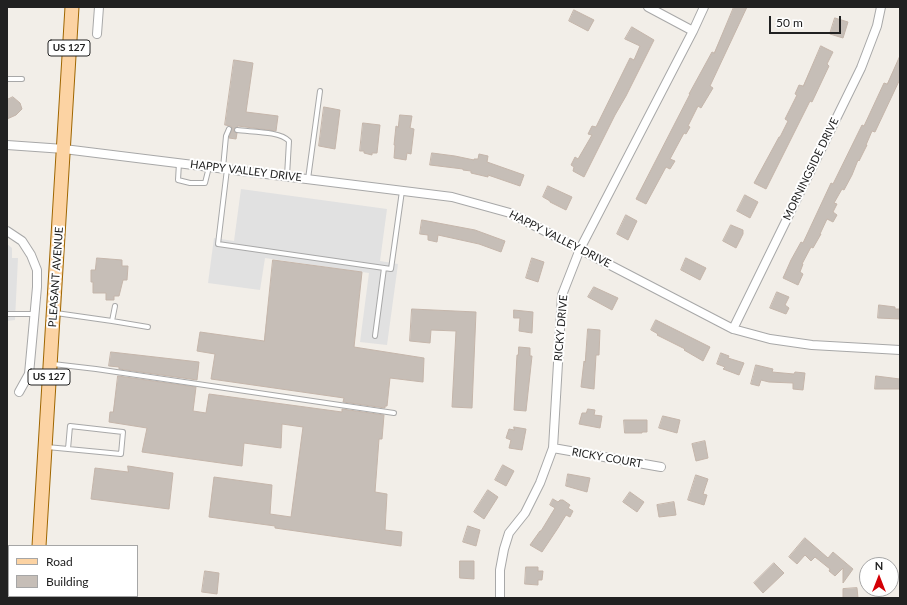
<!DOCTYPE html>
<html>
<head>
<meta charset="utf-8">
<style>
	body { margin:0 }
	#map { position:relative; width:907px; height:605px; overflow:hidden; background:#f2eee8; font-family:Lato,sans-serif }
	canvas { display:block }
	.frame { position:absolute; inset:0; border:8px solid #212121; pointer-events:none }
	.legend { position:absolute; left:8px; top:545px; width:130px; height:52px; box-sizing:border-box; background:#fff; border:1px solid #a6a6a6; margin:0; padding:5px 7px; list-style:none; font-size:12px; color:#212121 }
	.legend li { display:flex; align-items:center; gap:8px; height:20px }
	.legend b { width:20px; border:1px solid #a6a6a6 }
	.north { position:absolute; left:859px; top:557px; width:40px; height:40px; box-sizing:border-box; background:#fff; border:1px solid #a6a6a6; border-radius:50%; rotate:0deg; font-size:11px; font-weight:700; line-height:16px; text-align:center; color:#212121 }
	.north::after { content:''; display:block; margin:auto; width:14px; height:18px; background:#d30006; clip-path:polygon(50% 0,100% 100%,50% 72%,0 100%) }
	.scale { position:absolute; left:769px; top:16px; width:72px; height:18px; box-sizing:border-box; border:2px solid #212121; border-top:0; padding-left:5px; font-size:12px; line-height:14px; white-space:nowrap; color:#212121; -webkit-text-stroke:3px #fff; paint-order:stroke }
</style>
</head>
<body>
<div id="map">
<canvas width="907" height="605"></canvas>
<div class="frame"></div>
<ul class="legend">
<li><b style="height:5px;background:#fcd3a3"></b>Road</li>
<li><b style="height:11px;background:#c6beb7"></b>Building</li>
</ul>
<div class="north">N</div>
<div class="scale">50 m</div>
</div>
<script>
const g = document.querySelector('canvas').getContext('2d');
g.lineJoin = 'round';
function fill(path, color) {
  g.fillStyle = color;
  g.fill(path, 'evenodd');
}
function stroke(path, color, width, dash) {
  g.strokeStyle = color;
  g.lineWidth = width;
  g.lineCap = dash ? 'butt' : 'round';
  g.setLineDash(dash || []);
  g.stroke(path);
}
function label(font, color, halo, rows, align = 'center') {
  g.font = font + ' Lato,sans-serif';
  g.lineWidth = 4;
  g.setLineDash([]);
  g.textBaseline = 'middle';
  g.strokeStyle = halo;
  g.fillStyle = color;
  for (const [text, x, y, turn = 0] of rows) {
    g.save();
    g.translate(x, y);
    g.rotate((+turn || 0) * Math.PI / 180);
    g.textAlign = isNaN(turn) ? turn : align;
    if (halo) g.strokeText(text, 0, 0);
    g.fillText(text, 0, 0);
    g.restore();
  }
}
fill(new Path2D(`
	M241 189 387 209 380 261 398 264 387 345 360 342 369 273 265 258 260 290 208 283 214 238 234 241Z
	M7 244 12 248V258H18L15 320 7 321Z`), '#e1e1e1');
const building = new Path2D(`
	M734 7H747L710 86 713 88 701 108 698 106 688 126 690 127 686 134 684 133 670 159 675 161 670 169 666 167 646 204 636 199 690 94H689L712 52 714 53Z
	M574 10 594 20 588 31 569 21Z
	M835 18 848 22 843 38 830 34Z
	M632 27 654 40 626 96 615 115 584 177 573 171 574 167 571 165 575 157 578 159 592 135 588 134 592 126 596 127 630 58 634 60 640 46 625 39Z
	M821 46 833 52 827 64 829 66 812 102 810 101 766 189 754 183 779 137H780L788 121 785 119 797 95 795 94 799 85 803 86Z
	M900 56V79L875 132 872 131 866 145H867L859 161 858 160 852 175 844 190 842 189 834 203 837 204 833 212 837 215 833 222 827 219 820 234H821L813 248 811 247 802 264H803L800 272 803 274 798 285 783 278 791 260 801 242 803 243 831 183 833 184 862 125 864 126 884 83 887 84Z
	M234 60 253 63 246 112 278 116 276 131 238 126 234 129V132L237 133 236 139 229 138 232 128 231 126 225 125Z
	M13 97 20 103 22 109 16 115 7 119V100Z
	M324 107 340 110 335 149 319 146Z
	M400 115 412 116 410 128 414 129 411 154 407 153 406 160 394 158 395 145H394L396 126 398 127Z
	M363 123 380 125 377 153H372V155L364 153V151H360Z
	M432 153 455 156 474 160V159H478L479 154 488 156 487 162 524 175 520 186 488 175V177L471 173V171L463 170V169L430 165Z
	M548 186 572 197 566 210 550 202V201L543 197Z
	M745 195 758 202 750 218 737 211Z
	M626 215 637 221 628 240 617 234Z
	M422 220 475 230 505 241 501 252 479 244 438 235 437 242 428 240V235L420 234Z
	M731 225 743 230V234L736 248 723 241Z
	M97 258 122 260V266H128L127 280H123L119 296H114V300H106V293H93V282H91V270H95Z
	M532 258 544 262 538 282 526 278Z
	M686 258 706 268 700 280 681 270Z
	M273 260 362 272 354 347 424 358 423 382 390 378 387 406H385V408L343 402 344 398 211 379 215 354 197 351 200 332 264 341Z
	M594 287 618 298 612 310 588 297Z
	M777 292 789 297 785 305 789 308 786 314 770 308Z
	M879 305 895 307V309H900V319L878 318Z
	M412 309 476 312 472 408 452 407 456 331 431 330 430 343 410 341Z
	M514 310 533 312 532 333 519 331 520 318H514Z
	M656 320 710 347 703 361 684 350 685 349 657 335 658 334 651 330Z
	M588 329 600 330 599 355H596L594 389 581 387 584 361 585 362Z
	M519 347 530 348V356H532L526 411 514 410 517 355H518Z
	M111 352 199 362 197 380 119 369V367L109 366Z
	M721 353 729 356 728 358 744 363 739 375 723 369 725 367 717 364Z
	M756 365 773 369 772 372 794 374 795 372 805 373 803 390 793 389V383L769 382 761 380 759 386 751 384Z
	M118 376 196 387 193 411 206 413 209 394 342 412V409L384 415 382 439H379L375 492 387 494 385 530 402 532 401 546 275 528V526L209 517 214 477 272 485 270 514 291 517 303 427 282 424 281 448 244 443 242 466 142 452 147 428 109 422 110 412H113Z
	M876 376 900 379V389H875Z
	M588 409 595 410 594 415 602 416 600 428 579 424 582 413H586Z
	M663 416 680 420 677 433 659 428Z
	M624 420H647V432H642V433H625Z
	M514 427 526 429 522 450 509 448 511 440 506 438 509 429 514 430Z
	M705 441 708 458 696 461 692 444Z
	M503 465 514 471 506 486 495 480Z
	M128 466 173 473 169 509 91 499 95 468 128 472Z
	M568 474 590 478 587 492 566 486Z
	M696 475 708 479 703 494 707 495 704 505 688 500Z
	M488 490 498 497 484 519 474 512Z
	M630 492 644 502 637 512 623 502Z
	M553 499 558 502 560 500H563L570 505 568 508 573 511 570 517 566 515 558 528 542 552 530 545 540 531H541L555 508 550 505Z
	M674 502 676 515 659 517 657 505Z
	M468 526 480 530 476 546 463 542Z
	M805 538 828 558 833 552 853 569 843 583V568L835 576 829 571 830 569 815 557 811 561 805 555 797 564 789 557Z
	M460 561H474V579L460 578Z
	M774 563 784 573 763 593 754 583Z
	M526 567H538V571H543L542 580H538V585L525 584Z
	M205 571 219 573 217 594 202 592Z
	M857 588 858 598H843V589Z`);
fill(building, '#c6beb7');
stroke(building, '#c4b5aa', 1);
const lane = new Path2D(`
	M7 79H22
	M237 130C251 132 280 131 289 141L287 176
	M179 163 178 180 190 183H205L209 167
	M223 168 226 136 229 129
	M227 169 218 244 391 269 402 191
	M308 179 320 91
	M115 306 112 321 148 327
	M56 313 112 321
	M7 314H34
	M375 336 384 268
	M53 364 96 369 394 413
	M47 447 121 454 123 432 70 426 68 449`);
const street = new Path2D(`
	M648 7 693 31
	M97 34 99 7
	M7 145 64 149 452 197 510 213 733 329 770 339 812 345 900 350
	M7 231 22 241 31 255 37 270V287L29 374 19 392
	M733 329 861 68 877 26 881 7
	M553 448 661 467
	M500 598V570L504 549 509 533 525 513 540 483 553 448 562 295 580 249 693 31 704 7`);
const primary = new Path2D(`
	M39 546 72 7
	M35 598V596`);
stroke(lane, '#a8a8a8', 6);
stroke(street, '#a8a8a8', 10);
stroke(primary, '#9f6600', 15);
stroke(lane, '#fff', 4);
stroke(street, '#fff', 8);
stroke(primary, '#fcd3a3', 13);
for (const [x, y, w] of [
	[69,48,42],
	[49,377,42]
]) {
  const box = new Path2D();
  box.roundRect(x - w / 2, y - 8, w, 16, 3);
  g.fillStyle = '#fff';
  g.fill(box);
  stroke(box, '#212121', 1);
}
label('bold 10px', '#212121', null, [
	["US 127",69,48],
	["US 127",49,377]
]);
label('11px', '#212121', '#fff', [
	["MORNINGSIDE DRIVE",811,169,-64],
	["HAPPY VALLEY DRIVE",246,171,7],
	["HAPPY VALLEY DRIVE",560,239,27],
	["PLEASANT AVENUE",56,277,-86],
	["RICKY DRIVE",561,328,-85],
	["RICKY COURT",607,458,10]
]);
</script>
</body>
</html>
